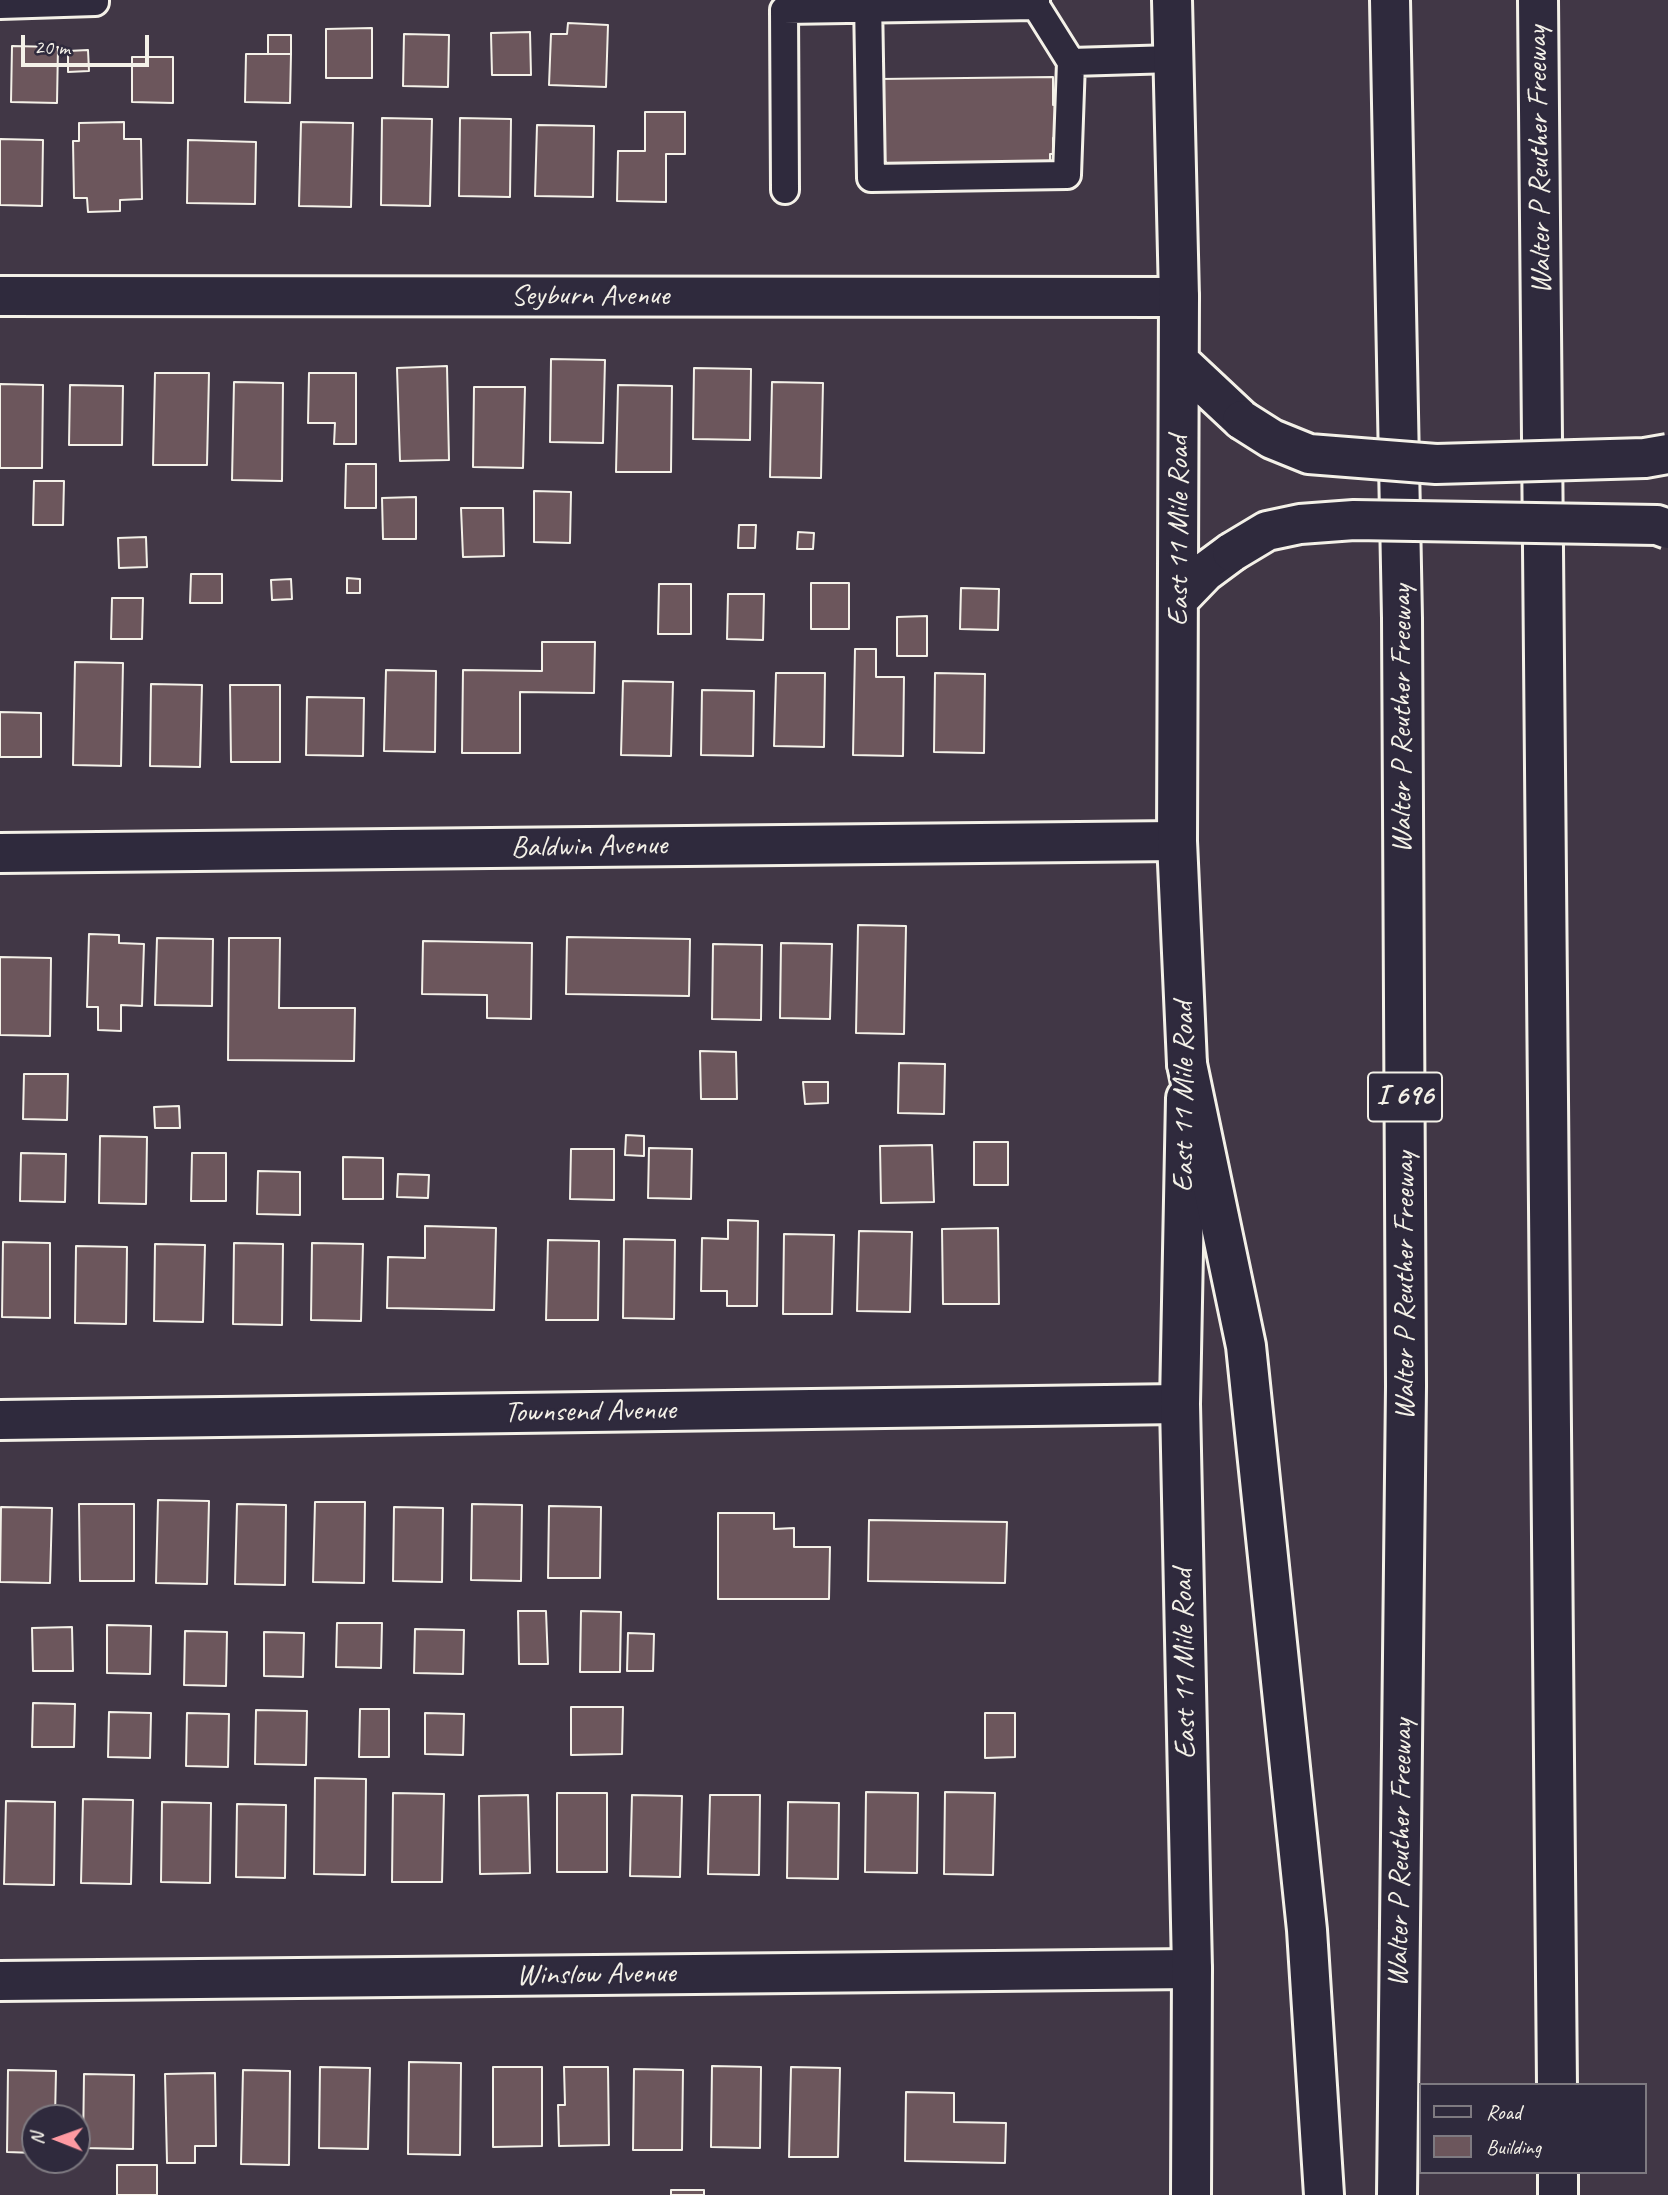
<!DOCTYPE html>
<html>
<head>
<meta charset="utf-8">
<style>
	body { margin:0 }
	#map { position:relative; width:1668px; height:2195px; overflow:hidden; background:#413746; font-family:Caveat,sans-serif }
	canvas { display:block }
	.legend { position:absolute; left:1419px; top:2083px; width:228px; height:91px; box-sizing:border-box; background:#2f2a3d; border:2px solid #7e7a81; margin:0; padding:9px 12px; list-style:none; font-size:21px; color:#f4f1e8 }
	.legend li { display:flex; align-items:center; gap:14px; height:35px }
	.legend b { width:35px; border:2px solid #7e7a81 }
	.north { position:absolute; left:21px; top:2104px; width:70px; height:70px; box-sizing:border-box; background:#2f2a3d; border:2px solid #7e7a81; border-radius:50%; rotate:271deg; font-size:19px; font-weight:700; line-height:28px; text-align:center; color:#f4f1e8 }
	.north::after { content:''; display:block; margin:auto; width:24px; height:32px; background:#ff9aa2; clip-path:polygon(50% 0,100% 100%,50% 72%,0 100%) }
	.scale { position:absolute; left:21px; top:35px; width:128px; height:32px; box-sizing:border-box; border:4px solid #f4f1e8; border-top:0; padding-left:9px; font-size:21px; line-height:24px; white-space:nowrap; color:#f4f1e8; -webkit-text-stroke:5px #2f2a3d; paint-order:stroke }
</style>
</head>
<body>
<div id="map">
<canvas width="1668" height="2195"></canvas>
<ul class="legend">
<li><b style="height:9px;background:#2f2a3d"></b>Road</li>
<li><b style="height:19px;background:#6c565c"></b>Building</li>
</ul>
<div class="north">N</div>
<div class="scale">20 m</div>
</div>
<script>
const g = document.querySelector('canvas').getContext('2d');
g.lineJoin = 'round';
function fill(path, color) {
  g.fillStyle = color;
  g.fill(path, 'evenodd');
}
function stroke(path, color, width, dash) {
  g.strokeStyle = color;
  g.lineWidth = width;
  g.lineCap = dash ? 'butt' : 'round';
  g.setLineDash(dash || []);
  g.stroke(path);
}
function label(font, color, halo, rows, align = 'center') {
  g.font = font + ' Caveat,sans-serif';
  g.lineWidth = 5;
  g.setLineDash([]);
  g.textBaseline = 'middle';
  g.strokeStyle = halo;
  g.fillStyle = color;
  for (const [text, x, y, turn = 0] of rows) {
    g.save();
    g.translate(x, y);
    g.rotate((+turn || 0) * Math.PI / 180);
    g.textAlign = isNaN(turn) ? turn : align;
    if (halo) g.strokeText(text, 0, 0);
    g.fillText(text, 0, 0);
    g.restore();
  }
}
const building = new Path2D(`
	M568 23 608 25 606 87 549 85 551 34H567Z
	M372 28V78H326V29Z
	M530 32 531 75H492L491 33Z
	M404 34 449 35 448 87 403 86Z
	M268 35H291V54H268Z
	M12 46 58 47 57 103 11 102Z
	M88 50 89 71 68 72V51Z
	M246 54H291L290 103 245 102Z
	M132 57H173V103L132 102Z
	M1053 77V105H1058L1059 137 1053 138V154H1050V165L885 167V157H880L879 79Z
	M645 112H685V154H666V202L617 201 618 151H645Z
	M382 118 432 119 430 206 381 205Z
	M460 118 511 119 510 197 459 196Z
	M124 122V139H141L142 199 120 200V211L88 212 87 198H74L73 141H79V123Z
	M301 122 353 123 351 207 299 206Z
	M537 125 594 126 593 197 535 196Z
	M0 139 43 140 42 206 0 205Z
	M188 140 256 142 255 204 187 203Z
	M551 359 605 360 603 443 550 442Z
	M447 366 449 460 400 461 397 368Z
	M694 368 751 369 750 440 693 439Z
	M155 373H209L207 465H153Z
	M309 373H356V444H334L335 423H308Z
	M234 382 283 383 282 481 232 480Z
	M772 382 823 383 821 478 770 477Z
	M0 384 43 385 42 468H0Z
	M70 385 123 386 122 445H69Z
	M618 385 672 386 671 472H616Z
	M474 387H525L523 468 473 467Z
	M346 464H376V508H345Z
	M34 481H64L63 525H33Z
	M534 491 571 492 570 543 534 542Z
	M416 497V539H383L382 498Z
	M461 508H503L504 556 463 557Z
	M739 525H756L755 548H738Z
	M798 532 814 533 813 549H797Z
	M146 537 147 567 119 568 118 538Z
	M191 574H222V603H190Z
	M347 578 360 579V593H347Z
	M291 579 292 599 272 600 271 580Z
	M811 583H849V629H811Z
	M659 584H691V634H658Z
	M961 588 999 589 998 630 960 629Z
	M728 594H764L763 640 727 639Z
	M112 598H143L142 639H111Z
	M927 616V656H897V617Z
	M542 642H595L594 693 520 692V753H462L463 670 542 671Z
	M855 649H876V677H904L903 756 853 755Z
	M75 662 123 663 121 766 73 765Z
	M386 670 436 671 435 752 384 751Z
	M776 673H825L824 747 774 746Z
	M935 673 985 674 984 753 934 752Z
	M623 681 673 682 671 756 621 755Z
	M151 684 202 685 200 767 150 766Z
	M230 685H280V762H231Z
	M702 690 754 691 753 756 701 755Z
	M307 697 364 698 363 756 306 755Z
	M0 712 41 713V757H0Z
	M858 925 906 926 904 1034 856 1033Z
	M89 934 119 935V943L144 944 142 1006 121 1005V1031L98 1030V1007H87Z
	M567 937 690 939 689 996 566 994Z
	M157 938 213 939 212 1006 155 1005Z
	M229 938H280L279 1008H355L354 1061 228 1060Z
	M423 941 532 943 531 1019 487 1018V995L422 994Z
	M781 943 832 944 830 1019 780 1018Z
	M713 944 762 945 761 1020 712 1019Z
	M0 957 51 958 50 1036 0 1035Z
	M700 1051 736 1052 737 1099H701Z
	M899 1063 945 1064 944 1114 898 1113Z
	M24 1074H68L67 1120 23 1119Z
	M803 1082H828V1103L805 1104Z
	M179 1106 180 1128H155L154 1107Z
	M626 1135 644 1136V1156L625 1155Z
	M100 1136 147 1137 146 1204 99 1203Z
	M974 1142H1008V1185H974Z
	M932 1145 934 1202 881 1203 880 1146Z
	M649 1148 692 1149 691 1199 648 1198Z
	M571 1149H614V1200L570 1199Z
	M21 1153 66 1154 65 1202 20 1201Z
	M192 1153H226V1201H191Z
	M343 1157 383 1158V1199H343Z
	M258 1171 300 1172V1215L257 1214Z
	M398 1174 429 1175 428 1198 397 1197Z
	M728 1220 758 1221 757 1306H727V1291H701L702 1238 728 1239Z
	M425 1226 496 1228 494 1310 387 1308 388 1257 425 1258Z
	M998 1228 999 1304H943L942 1229Z
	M859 1231 912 1232 910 1312 857 1311Z
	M784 1234 834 1235 832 1314H783Z
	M624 1239 675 1240 674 1319 623 1318Z
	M548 1240 599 1241 598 1320H546Z
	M3 1242 50 1243V1318L2 1317Z
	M234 1243 283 1244 282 1325 233 1324Z
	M312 1243 363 1244 361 1321 311 1320Z
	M155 1244 205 1245 203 1322 154 1321Z
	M76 1246 127 1247 126 1324 75 1323Z
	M158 1500 209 1501 207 1584 156 1583Z
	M315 1502H365L364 1583 313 1582Z
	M79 1504H134V1581H80Z
	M237 1504 286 1505 285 1585 235 1584Z
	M472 1504 522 1505 521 1581 471 1580Z
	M549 1506 601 1507 600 1578H548Z
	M1 1507 52 1508 50 1583 0 1582Z
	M394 1507 443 1508 442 1582 393 1581Z
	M718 1513H774V1529L794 1528V1547H830L829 1599H718Z
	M869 1520 1007 1522 1005 1583 868 1581Z
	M518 1611H546L548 1664H519Z
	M581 1611 621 1612 620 1672H580Z
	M337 1623H382L381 1668 336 1667Z
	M107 1625 151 1626 150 1674 107 1673Z
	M72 1627 73 1671H33L32 1628Z
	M415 1629 464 1630 463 1674 414 1673Z
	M185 1631 227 1632 226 1686 184 1685Z
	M264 1632 304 1633 303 1677 264 1676Z
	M628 1633 654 1634 653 1671H627Z
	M33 1703 75 1704 74 1747H32Z
	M571 1707H623L622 1754 571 1755Z
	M360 1709H389V1757H359Z
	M256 1710 307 1711 306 1765 255 1764Z
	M109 1712 151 1713 150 1758 108 1757Z
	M187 1713 229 1714 228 1767 186 1766Z
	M425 1713 464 1714 463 1755 425 1754Z
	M985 1713H1015V1757L985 1758Z
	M315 1778 366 1779 365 1875 314 1874Z
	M866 1792 918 1793 917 1873 865 1872Z
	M945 1792 995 1793 993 1875 944 1874Z
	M393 1793 444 1794 442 1882H392Z
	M557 1793H607V1872H557Z
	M528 1795 530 1873 480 1874 479 1796Z
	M632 1795 682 1796 680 1877 630 1876Z
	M710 1795H760L759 1875 708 1874Z
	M83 1799 133 1800 131 1884 81 1883Z
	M6 1801 55 1802 54 1885 4 1884Z
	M162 1802 211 1803 210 1883 161 1882Z
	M788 1802 839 1803 838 1879 787 1878Z
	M237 1804 286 1805 285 1878 236 1877Z
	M409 2062 461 2063 460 2155 408 2154Z
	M712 2066 761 2067 760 2148 711 2147Z
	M320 2067 370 2068 368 2149 319 2148Z
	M493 2067H542V2146L493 2147Z
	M564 2067H608L609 2145 559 2146 558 2105H565Z
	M791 2067 840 2068 838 2157H789Z
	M634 2069 683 2070 682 2150H633Z
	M8 2070 56 2071 55 2118H35V2153L7 2152Z
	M243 2070 290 2071 289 2165 241 2164Z
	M215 2073 216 2146H195V2163H167L165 2074Z
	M84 2074 134 2075 133 2149 83 2148Z
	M906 2092 954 2093V2122L1006 2123 1005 2163 905 2161Z
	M117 2165H157V2195H117Z
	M671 2190H704V2195H671Z`);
fill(building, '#6c565c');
stroke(building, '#f4f1e8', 2);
const lane = new Path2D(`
	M868 0 871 178 1067 175 1071 62 1036 6V0
	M0 5 95 2V0
	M1071 62 1174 59
	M785 190 784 10 1036 6`);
const street = new Path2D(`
	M0 296 1179 297
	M0 853 1177 841
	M0 1420 1180 1404
	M0 1981 1192 1969`);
const secondary = new Path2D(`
	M1186 1098 1180 1404 1192 1969 1191 2195`);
const primary = new Path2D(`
	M1172 0 1179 297 1177 841 1187 1064
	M1179 361 1242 420
	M1178 600 1205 572 1232 552`);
const highway = new Path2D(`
	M1390 0 1402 618 1406 1386 1397 2195
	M1538 0 1557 2085
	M1187 1064 1246 1346 1307 1930 1324 2195
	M1558 2172V2195`);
stroke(lane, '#f4f1e8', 32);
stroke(street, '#f4f1e8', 44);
stroke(secondary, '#f4f1e8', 44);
stroke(primary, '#f4f1e8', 44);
stroke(highway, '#f4f1e8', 44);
stroke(lane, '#2f2a3d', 26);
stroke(street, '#2f2a3d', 38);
stroke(secondary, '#2f2a3d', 38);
stroke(primary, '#2f2a3d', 38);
stroke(highway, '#2f2a3d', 38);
const primaryBridge = new Path2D(`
	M1242 420 1272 439 1309 454 1436 464 1645 458 1668 454
	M1232 552 1267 531 1300 524 1354 520 1657 525 1668 529`);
stroke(primaryBridge, '#f4f1e8', 44, []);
stroke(primaryBridge, '#2f2a3d', 38);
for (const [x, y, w] of [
	[1405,1097,74]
]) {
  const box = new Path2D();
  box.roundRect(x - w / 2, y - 24.5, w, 49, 5);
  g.fillStyle = '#2f2a3d';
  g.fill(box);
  stroke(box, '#f4f1e8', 2);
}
label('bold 28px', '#f4f1e8', null, [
	["I 696",1405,1097]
]);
label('30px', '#f4f1e8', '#2f2a3d', [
	["Walter P Reuther Freeway",1540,160,-91],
	["Seyburn Avenue",590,296],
	["East 11 Mile Road",1179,531,-90],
	["Walter P Reuther Freeway",1402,719,-90],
	["Baldwin Avenue",589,847,-1],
	["East 11 Mile Road",1184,1097,-90],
	["Walter P Reuther Freeway",1405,1286,-90],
	["Townsend Avenue",590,1412,-1],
	["East 11 Mile Road",1185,1664,-91],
	["Walter P Reuther Freeway",1401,1853,-89],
	["Winslow Avenue",596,1975,-1]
]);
</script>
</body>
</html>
